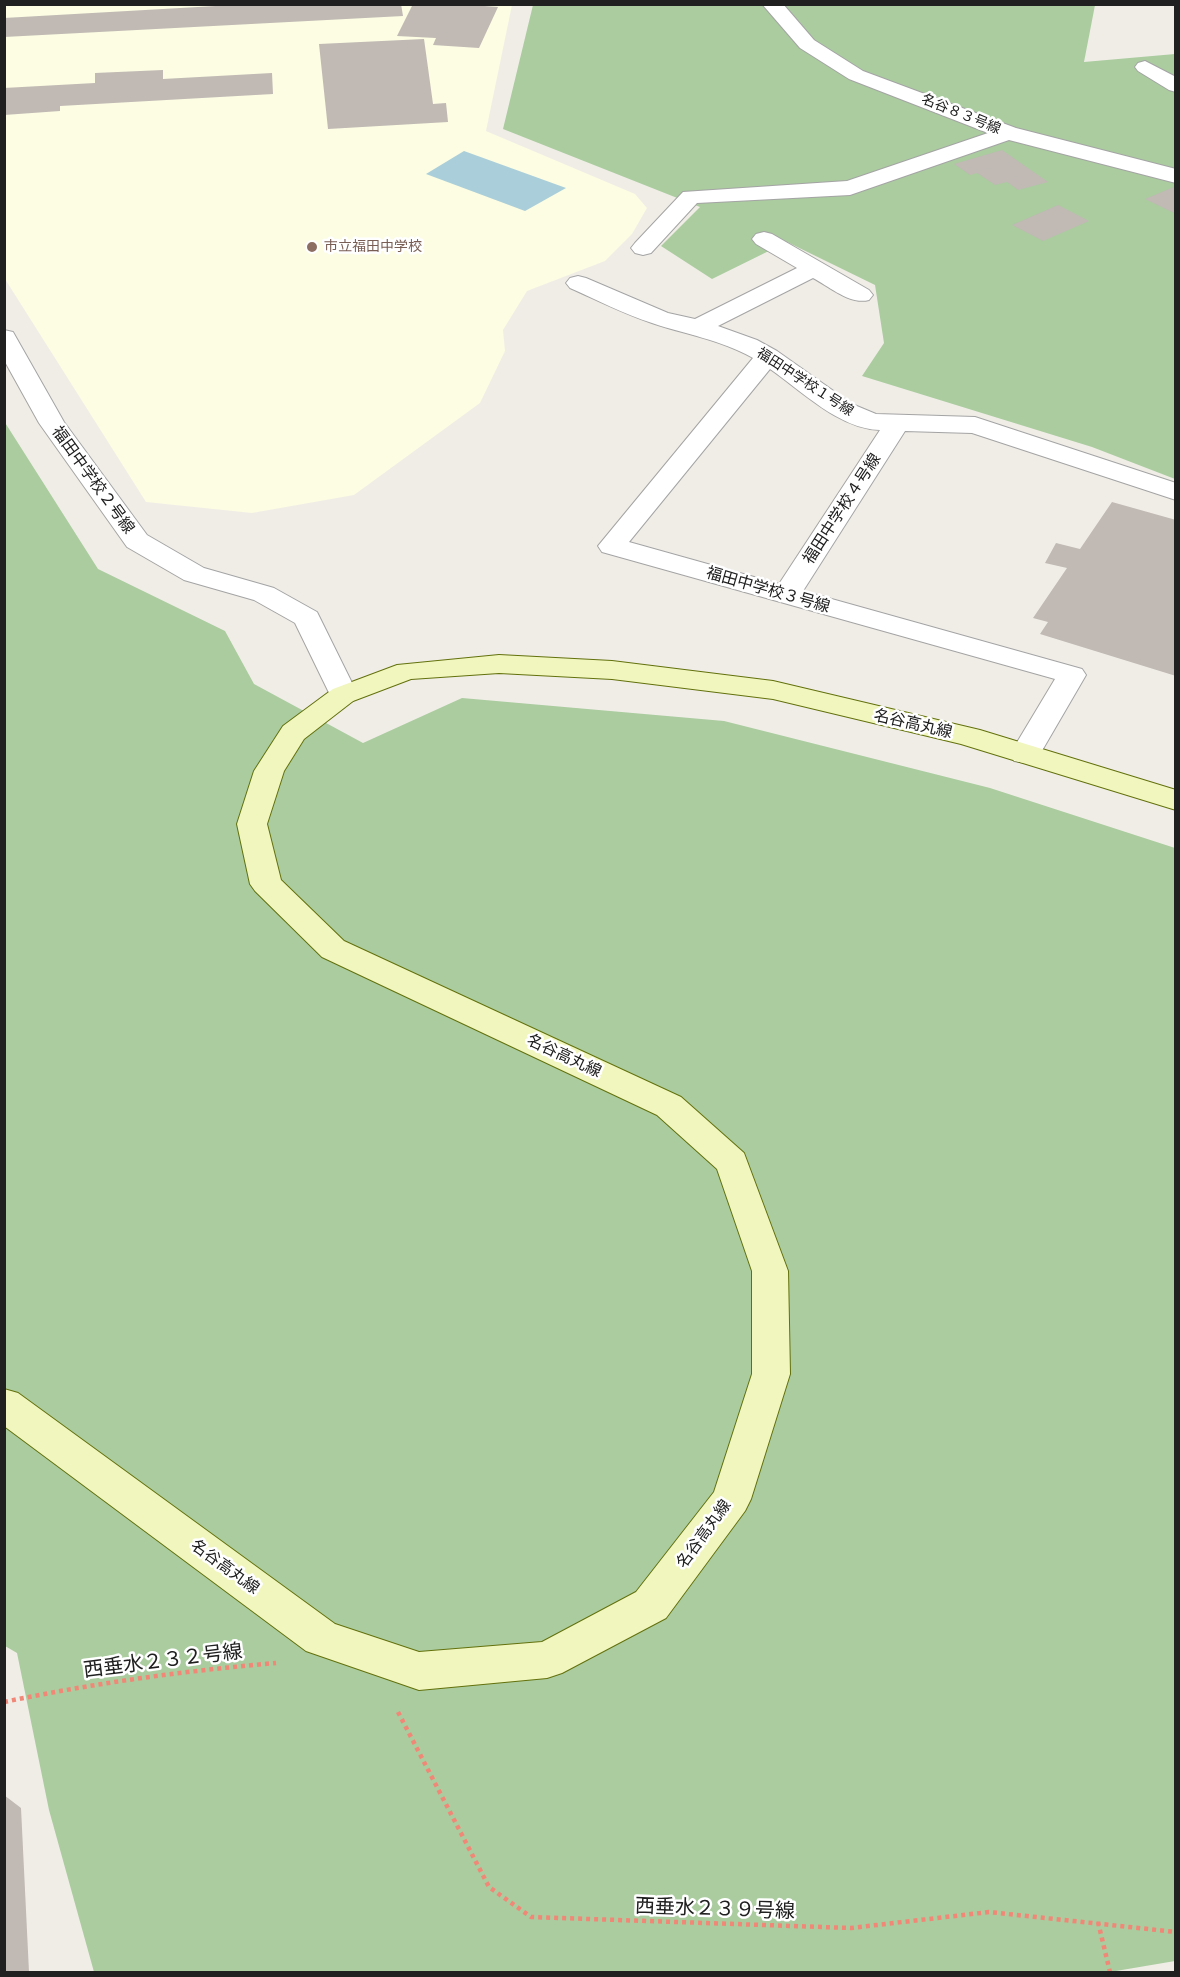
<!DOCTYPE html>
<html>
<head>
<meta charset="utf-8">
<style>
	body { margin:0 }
	#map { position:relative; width:1180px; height:1977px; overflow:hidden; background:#f0ede7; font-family:Quicksand,sans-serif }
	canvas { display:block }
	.frame { position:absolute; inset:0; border:6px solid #202020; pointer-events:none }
</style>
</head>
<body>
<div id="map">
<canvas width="1180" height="1977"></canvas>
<div class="frame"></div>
</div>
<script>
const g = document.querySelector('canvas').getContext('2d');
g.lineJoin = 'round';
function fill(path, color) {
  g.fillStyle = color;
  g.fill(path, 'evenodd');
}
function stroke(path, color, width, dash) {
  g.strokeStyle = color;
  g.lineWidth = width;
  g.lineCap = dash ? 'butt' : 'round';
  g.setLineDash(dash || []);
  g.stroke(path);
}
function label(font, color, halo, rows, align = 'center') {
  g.font = font + ' Quicksand,"Noto Sans JP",sans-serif';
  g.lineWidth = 5;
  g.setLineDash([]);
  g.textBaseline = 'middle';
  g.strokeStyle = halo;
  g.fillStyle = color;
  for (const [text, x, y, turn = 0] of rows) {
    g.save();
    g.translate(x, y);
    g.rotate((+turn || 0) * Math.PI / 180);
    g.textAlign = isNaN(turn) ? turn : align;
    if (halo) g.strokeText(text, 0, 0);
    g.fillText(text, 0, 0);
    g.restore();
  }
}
fill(new Path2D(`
	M5 5H512L486 131 635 194 647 208 632 234 605 261 527 291 503 330 505 351 480 403 354 495 252 513 146 502 5 279Z`), '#fcfde3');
fill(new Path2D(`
	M533 5H1095L1084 62 1175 54V479L1092 447 862 376 884 343 875 285 787 242 712 279 661 246 700 207 503 129Z
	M4 421 98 569 225 631 254 684 363 743 462 698 724 721 990 788 1175 848V1961L1110 1972H94L49 1810 17 1653 5 1646Z`), '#aacc9f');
fill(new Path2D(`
	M464 151 566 188 525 211 426 174Z`), '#aaceda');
fill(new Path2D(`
	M251 4H401L403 16 4 37V18Z
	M413 4H457L498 7 479 48 433 45 436 38 397 36Z
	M424 39 433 104 446 103 448 122 328 129 319 44Z
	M163 70V79L272 73 273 94 60 106V111L4 115V88L95 83V73Z
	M1002 150 1048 182 1018 190 1007 182 995 185 977 173 970 175 954 164Z
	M1176 186V214L1145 199Z
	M1058 205 1089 221 1043 241 1012 225Z
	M1112 502 1176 520V676L1040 634 1048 622 1033 618 1067 568 1045 563 1056 543 1080 549Z
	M4 1795 21 1808 29 1972H4Z`), '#c0b9b4');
const street = new Path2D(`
	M762 4H783L814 40 863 71 1016 128 1176 169V183L1009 140 850 195 697 203 651 253 643 255 635 253 631 248 635 243 683 192 847 181 988 133 849 79 800 48Z
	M1145 61 1176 77V92L1169 90 1138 71 1135 67 1138 63Z
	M764 232 772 234 869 290 873 295 869 300C850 305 830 287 813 278L718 326 757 340 777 351 852 404 876 414 975 417 1176 483V500L972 433 905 431 803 591 1082 669 1086 675 1036 761 1025 763 1014 761 1010 754 1055 679 602 552 598 546 753 358C719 339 687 335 652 323 624 314 597 300 570 288L566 283 570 278 578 276 586 278 668 313 695 319 797 268 756 244 752 239 756 234ZM770 369C802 391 839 429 880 430L779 584 629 542Z
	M4 330 13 332 64 422 147 535 204 568 274 588 317 612 358 695 353 701 343 704 333 701 295 623 254 600 184 580 127 547 39 423 4 360Z`);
const secondary = new Path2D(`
	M499 655 612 661 773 681 980 730 1176 790V810L961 744 773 699 612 679 499 673 411 679 353 701 304 739 284 771 267 824 281 880 344 941 681 1097 744 1153 788 1271 790 1374 751 1499 745 1511 666 1618 562 1673 547 1678 419 1690 306 1651 4 1426V1389L18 1393 335 1624 419 1652 542 1642 636 1592 714 1492 752 1374V1271L717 1169 657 1115 322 957 255 891 250 884 237 824 254 771 283 726 333 689 397 665Z`);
stroke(street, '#a4a4a4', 2);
stroke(secondary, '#63710c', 2);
stroke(new Path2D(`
	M4 1702C95 1683 183 1671 276 1663
	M398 1712 489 1887 531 1917 851 1928 989 1912 1176 1932
	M1098 1922 1110 1972`), '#f18877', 4.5, [4, 4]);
fill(street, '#fff');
fill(secondary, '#f1f6bf');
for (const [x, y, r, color] of [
	[312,247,6,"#8d6e63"]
]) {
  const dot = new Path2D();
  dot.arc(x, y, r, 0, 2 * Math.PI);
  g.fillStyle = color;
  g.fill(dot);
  stroke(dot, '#fff', 2);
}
label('14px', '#202020', '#fff', [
	["名谷８３号線",961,114,22],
	["福田中学校１号線",805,382,33]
]);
label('14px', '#785e54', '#fff', [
	["市立福田中学校",324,247]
], 'left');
label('16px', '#202020', '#fff', [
	["福田中学校２号線",93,480,54],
	["福田中学校４号線",842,509,-57],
	["福田中学校３号線",768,590,16],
	["名谷高丸線",913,724,13],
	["名谷高丸線",564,1056,25],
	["名谷高丸線",704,1534,-54],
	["名谷高丸線",225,1567,36]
]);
label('20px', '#202020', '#fff', [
	["西垂水２３２号線",163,1661,-7],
	["西垂水２３９号線",715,1909,2]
]);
</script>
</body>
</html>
